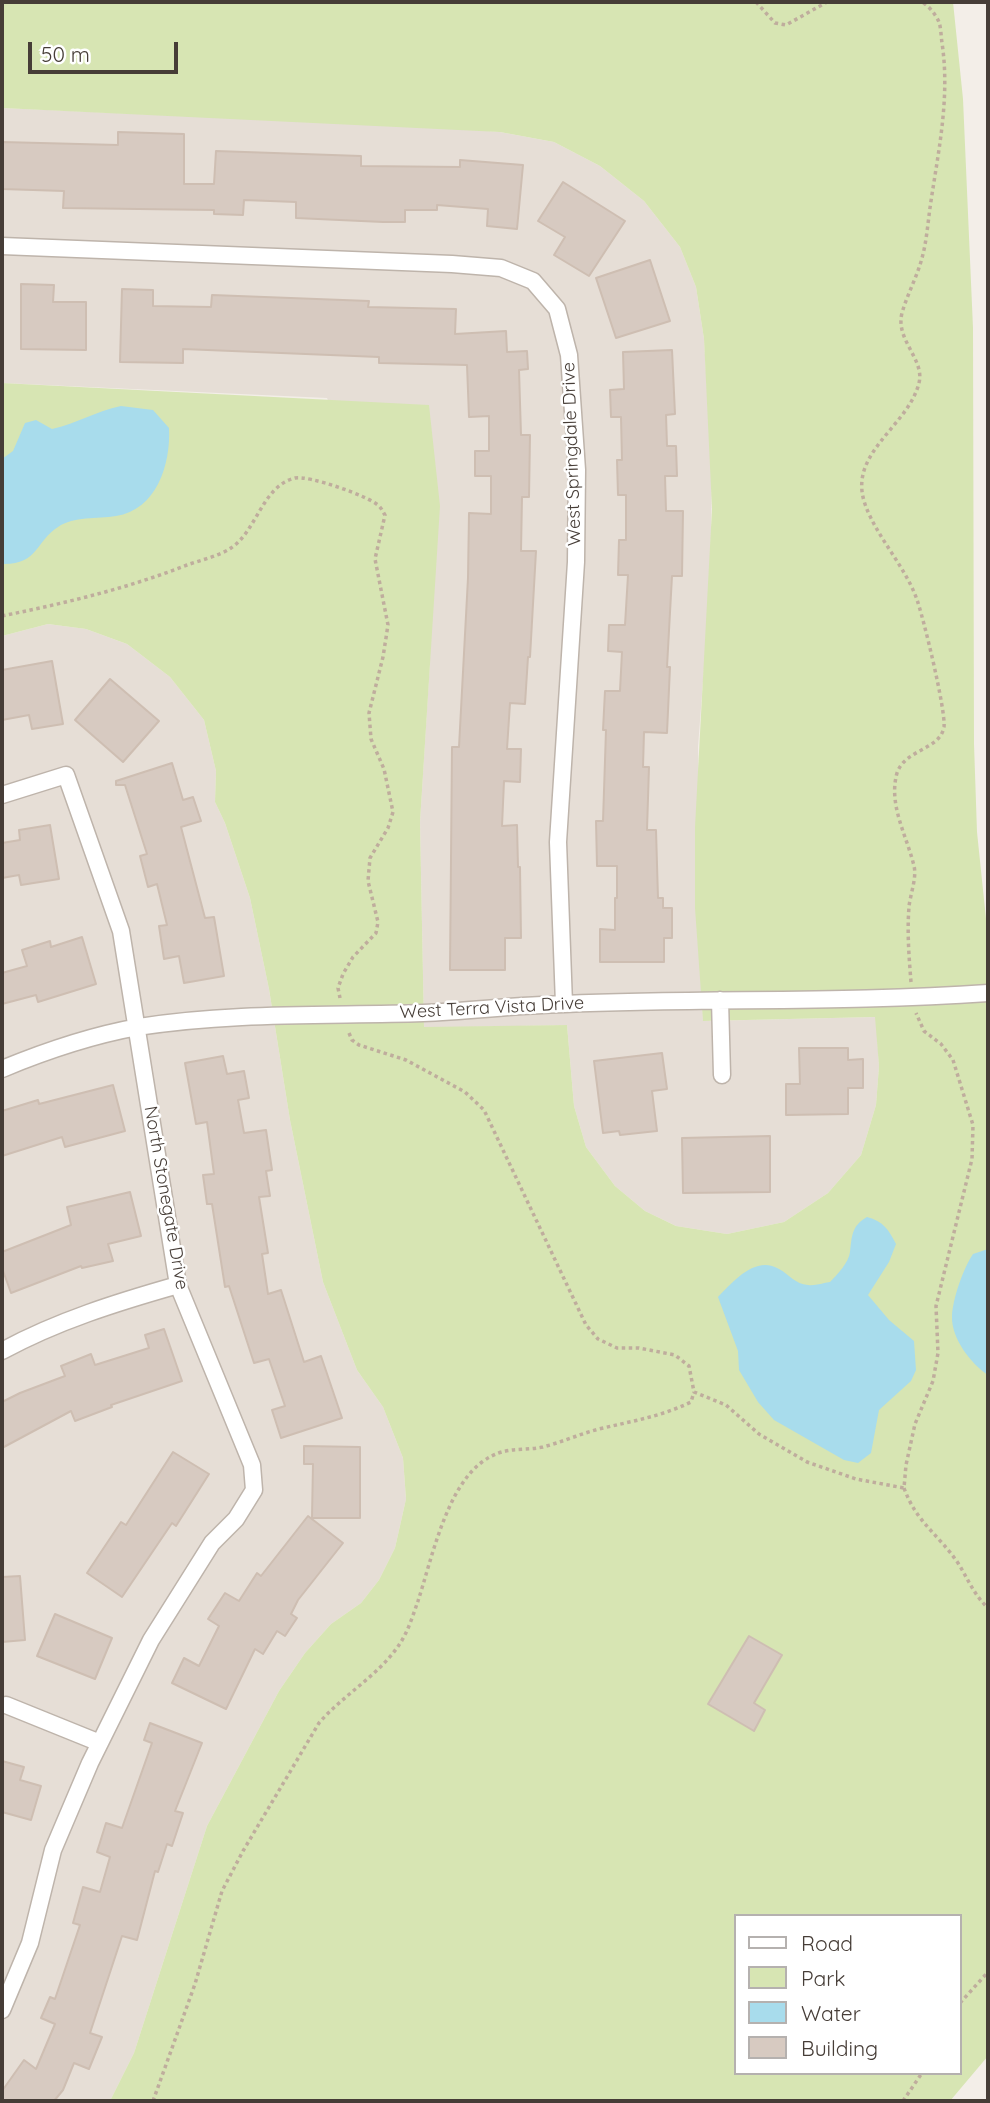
<!DOCTYPE html>
<html>
<head>
<meta charset="utf-8">
<style>
	body { margin:0 }
	#map { position:relative; width:990px; height:2103px; overflow:hidden; background:#f3eee8; font-family:Quicksand,sans-serif }
	canvas { display:block }
	.frame { position:absolute; inset:0; border:4px solid #463d37; pointer-events:none }
	.legend { position:absolute; left:734px; top:1914px; width:228px; height:161px; box-sizing:border-box; background:#fff; border:2px solid #b5b1af; margin:0; padding:9px 12px; list-style:none; font-size:21px; color:#463d37 }
	.legend li { display:flex; align-items:center; gap:14px; height:35px }
	.legend b { width:35px; border:2px solid #b5b1af }
	.scale { position:absolute; left:28px; top:42px; width:150px; height:32px; box-sizing:border-box; border:4px solid #463d37; border-top:0; padding-left:9px; font-size:21px; line-height:24px; white-space:nowrap; color:#463d37; -webkit-text-stroke:5px #fff; paint-order:stroke }
</style>
</head>
<body>
<div id="map">
<canvas width="990" height="2103"></canvas>
<div class="frame"></div>
<ul class="legend">
<li><b style="height:9px;background:#fff"></b>Road</li>
<li><b style="height:19px;background:#d7e5b3"></b>Park</li>
<li><b style="height:19px;background:#a8dcec"></b>Water</li>
<li><b style="height:19px;background:#d7cac1"></b>Building</li>
</ul>
<div class="scale">50 m</div>
</div>
<script>
const g = document.querySelector('canvas').getContext('2d');
g.lineJoin = 'round';
function fill(path, color) {
  g.fillStyle = color;
  g.fill(path, 'evenodd');
}
function stroke(path, color, width, dash) {
  g.strokeStyle = color;
  g.lineWidth = width;
  g.lineCap = dash ? 'butt' : 'round';
  g.setLineDash(dash || []);
  g.stroke(path);
}
function label(font, color, halo, rows, align = 'center') {
  g.font = font + ' Quicksand,sans-serif';
  g.lineWidth = 5;
  g.setLineDash([]);
  g.textBaseline = 'middle';
  g.strokeStyle = halo;
  g.fillStyle = color;
  for (const [text, x, y, turn = 0] of rows) {
    g.save();
    g.translate(x, y);
    g.rotate((+turn || 0) * Math.PI / 180);
    g.textAlign = isNaN(turn) ? turn : align;
    if (halo) g.strokeText(text, 0, 0);
    g.fillText(text, 0, 0);
    g.restore();
  }
}
fill(new Path2D(`
	M2 108 437 127 500 132 554 142 600 166 644 201 680 247 696 287 704 339 712 471 710 590 698 747 703 1021 876 1017 879 1066 876 1105 861 1155 828 1193 784 1222 727 1234 676 1226 645 1211 615 1186 586 1147 574 1106 567 1025 424 1028 420 822 430 661 327 398 2 383Z
	M48 624 86 629 127 644 170 677 204 720 216 771 215 802 225 823 250 898 269 989 290 1120 323 1282 357 1370 383 1407 403 1458 406 1499 395 1548 379 1580 361 1603 331 1624 305 1653 279 1691 207 1826 134 2053 110 2101H2V636Z`), '#e6ded6');
fill(new Path2D(`
	M2 2H953L963 99 973 328 974 744 977 832 988 938V2056L950 2101H110L134 2053 207 1826 279 1691 305 1653 331 1624 361 1603 379 1580 395 1548 406 1499 403 1458 383 1407 357 1370 323 1282 290 1120 269 989 250 898 225 823 215 802 216 771 204 720 170 677 127 644 86 629 48 624 2 636V383L429 405 440 506 420 822 424 1027 567 1025 574 1106 586 1147 615 1186 645 1211 676 1226 727 1234 784 1222 828 1193 861 1155 876 1105 879 1066 875 1017 703 1021 695 908V827L712 509 704 339 696 287 680 247 644 201 600 166 554 142 500 132 2 108ZM736 1916H960V2073H736Z`), '#d7e5b3');
fill(new Path2D(`
	M121 406 153 410 169 428C171 465 156 510 116 516 97 519 74 516 58 527 35 542 38 565 2 564V459L13 451 25 423 36 420 52 429C76 424 96 411 121 406Z
	M867 1217C883 1221 889 1230 896 1244L889 1262 868 1295 889 1320 914 1341 916 1370 911 1381 879 1410 871 1453 858 1463 844 1460 774 1420 758 1402 739 1370 738 1351 718 1297C733 1282 755 1255 779 1269 790 1275 795 1284 808 1285 815 1286 823 1283 830 1282 837 1275 849 1262 850 1252 852 1237 851 1226 867 1217Z
	M988 1249V1375C971 1364 951 1338 952 1316 953 1298 963 1269 973 1254Z`), '#a8dcec');
const building = new Path2D(`
	M118 132 184 134V184H214L216 151 361 156V166L460 167V160L523 165 517 229 487 226 488 209 437 205V210H405V222H383L296 218V202L244 200 243 215 214 214V210L63 208 64 191 2 189V142L118 145Z
	M563 182 625 221 589 276 554 255 565 237 538 221Z
	M650 260 670 321 616 338 596 278Z
	M21 284 54 285 53 302H86V350L21 349Z
	M122 289 153 290V306L211 307 212 295 369 301 368 307 456 309 455 334 506 331 507 352 527 351 528 369 519 370 521 435H530L529 497H522L521 551H536L530 657H528L525 704 510 703 507 749H521L520 782 504 781 502 826 517 825 518 867H520L521 938H505V970H450L452 747H459L468 578 469 513 491 514V476H475V451H489V416L469 417 467 365 379 363V357L183 349V363L120 362Z
	M672 350 675 414 666 415 667 446H676L677 476H665L666 511H683L682 576H672L667 667H670L667 733 644 732 643 767H649L647 830H656L658 898H663V908H672V938H664V962H600V929L615 930V898H617V866H597L596 821H603L606 730H603L605 691H620L622 652 608 651 609 625H625L628 575H618L619 540H626V495H618L617 460H622L621 417H611L610 390 624 389 623 352Z
	M52 661 63 724 32 729 29 715 2 720V670Z
	M110 679 159 721 123 762 75 720Z
	M172 763 183 800 193 797 201 821 181 827 205 918 214 917 224 976 184 983 179 956 164 959 159 926 167 925 157 884 148 887 140 856 147 854 125 785H116V781Z
	M50 825 59 879 21 885 19 875 2 878V843L20 840 19 830Z
	M82 937 96 984 38 1002 36 995 2 1004V973L27 966 22 950 50 941 51 947Z
	M799 1048H848V1060L863 1059V1088H848V1114L786 1115V1084H800Z
	M662 1053 667 1089 652 1091 657 1131 620 1135 619 1131 603 1133 594 1061Z
	M223 1056 227 1074 244 1071 249 1098 238 1100 244 1133 266 1130 272 1170 266 1171 270 1196 259 1197 268 1253 262 1254 268 1294 281 1290 304 1362 321 1356 342 1418 281 1438 272 1410 285 1406 269 1359 254 1363 229 1286 225 1287 212 1204H207L203 1175 214 1174 207 1122 196 1124 185 1063Z
	M113 1085 125 1131 65 1147 62 1137 2 1156V1111L38 1100 39 1104Z
	M770 1136V1192L683 1193 682 1138Z
	M130 1192 141 1236 108 1244 113 1261 82 1268 81 1266 11 1293 2 1268V1252L71 1225 67 1207Z
	M164 1329 182 1381 111 1405 112 1407 75 1421 71 1411 2 1448V1402L20 1393 65 1376 61 1366 91 1354 95 1365 149 1348 145 1335Z
	M304 1446 360 1447V1518H312L313 1464H304Z
	M173 1452 209 1474 176 1526 172 1523 122 1597 87 1573 121 1522 126 1525Z
	M308 1516 343 1543 298 1600 291 1614 297 1618 285 1636 277 1631 263 1654 255 1649 226 1709 172 1683 184 1658 199 1666 219 1626 208 1619 225 1593 239 1601 257 1573 261 1576Z
	M20 1576 25 1640 2 1642V1577Z
	M55 1614 112 1638 95 1679 37 1656Z
	M749 1636 782 1655 754 1703 765 1710 754 1731 708 1704Z
	M150 1723 202 1743 175 1811 183 1813 172 1846 167 1844 158 1872 155 1871 137 1940 122 1936 90 2033 102 2037 89 2069 74 2063 63 2090 54 2101H2V2091L24 2060 36 2069 55 2024 41 2018 50 1997 55 1999 80 1925 73 1923 83 1887 100 1892 110 1857 97 1852 106 1823 122 1828 152 1743 144 1740Z
	M2 1761 24 1767 20 1780 41 1786 31 1820 2 1812Z`);
fill(building, '#d7cac1');
stroke(building, '#cebeb2', 2);
const street = new Path2D(`
	M2 246 452 264 501 268 533 281 557 309 569 355 577 470 576 562 558 842 564 1004
	M2 795 66 775 121 931 178 1285 252 1465 254 1490 236 1519 212 1543 151 1640 90 1763 53 1850 30 1943 2 2010
	M720 1000 722 1075
	M2 1069C43 1052 94 1035 138 1027 232 1012 328 1016 423 1013 471 1011 518 1005 565 1004 706 998 848 1003 988 993
	M2 1351C57 1321 118 1302 178 1285
	M6 1705 100 1743`);
stroke(street, '#beb4ab', 19);
stroke(new Path2D(`
	M756 2 775 23 786 25 827 2
	M2 616C65 603 126 589 187 565 201 560 219 556 231 548 257 531 262 486 295 478 308 475 369 496 379 506 382 509 383 512 385 515L375 559 388 625 383 657 369 713 371 739 384 769 393 812 388 828 370 858 368 881 378 922 376 933 353 957 343 974 338 988 340 998
	M911 982C909 957 907 932 909 907 910 895 917 878 914 866 907 836 888 805 897 773 905 749 940 750 944 727 946 711 923 615 916 597 904 565 876 536 865 504 847 453 908 427 919 383 925 359 895 340 902 313 907 295 917 277 922 258 927 240 928 220 931 201 939 148 950 96 942 43 941 36 941 28 939 22 936 15 929 6 922 2
	M349 1033 352 1040 359 1045 406 1060 465 1092 484 1110 586 1325 598 1339 617 1348H639L675 1355 689 1366 694 1392 726 1405 759 1434 807 1462 856 1479 904 1488 906 1465 915 1424 933 1381 938 1353 936 1306 972 1159 973 1125 953 1060 941 1044 924 1031 916 1013
	M904 1488C916 1522 939 1535 958 1563 968 1579 974 1595 988 1608
	M960 2003 988 1972
	M153 2101 195 1984 222 1891 243 1851 319 1723C343 1695 378 1676 399 1645 408 1632 413 1615 418 1601 432 1558 446 1489 482 1462 506 1445 518 1452 543 1447 562 1442 580 1434 599 1429 632 1421 660 1417 691 1402L694 1392
	M903 2101 922 2073`), '#bfad9d', 3.5, [3.5, 3.5]);
stroke(street, '#fff', 16);
label('18px', '#463d37', '#fff', [
	["West Springdale Drive",572,454,-92],
	["West Terra Vista Drive",492,1008,-3],
	["North Stonegate Drive",166,1198,80]
]);
</script>
</body>
</html>
